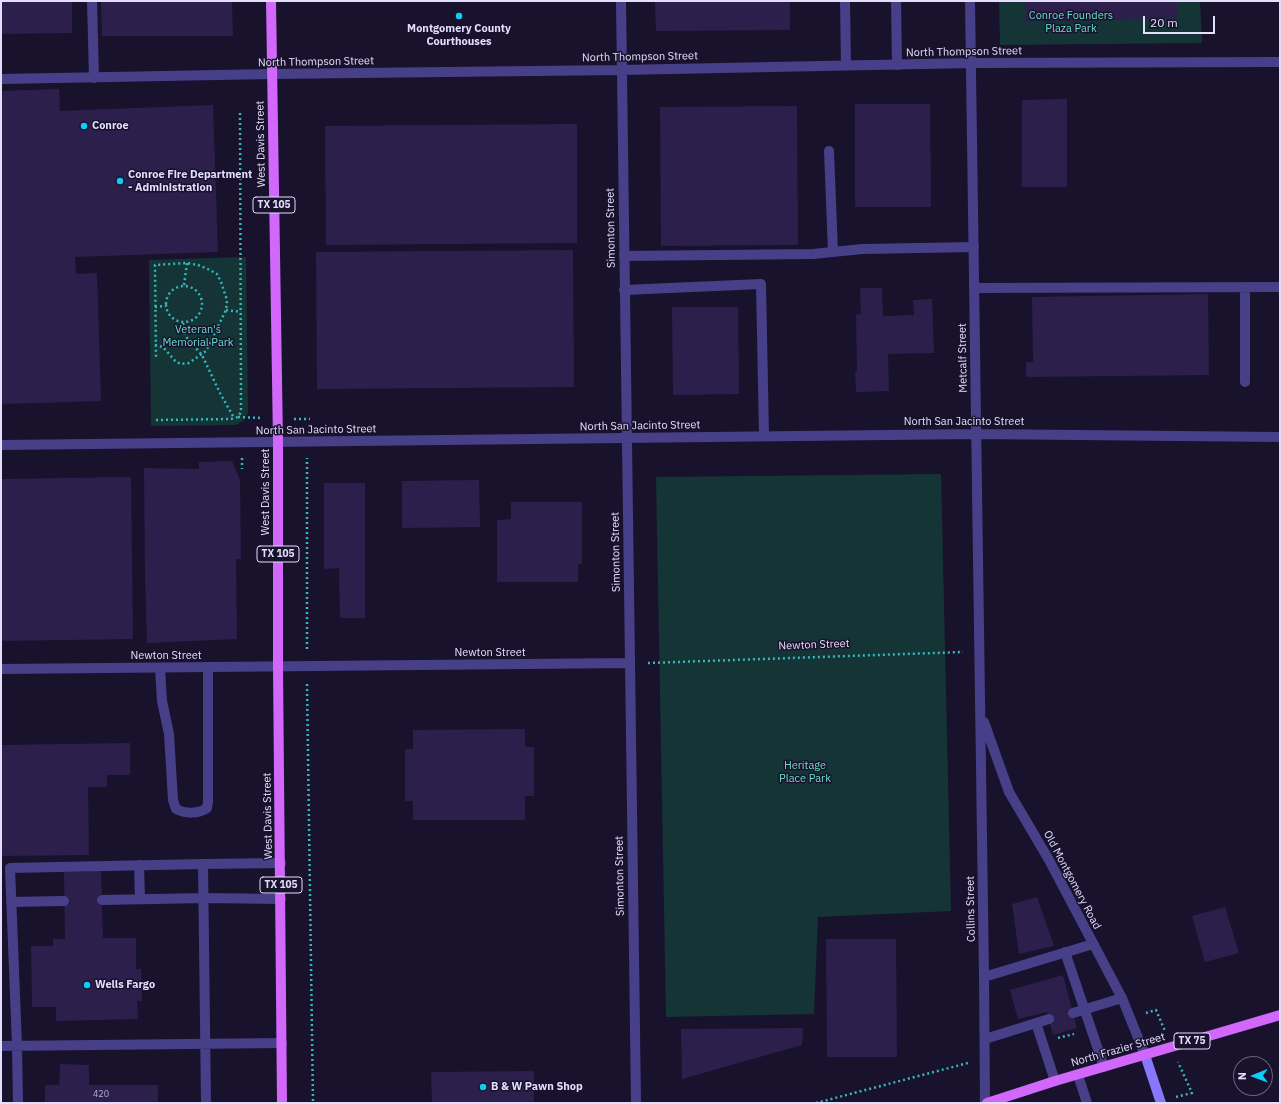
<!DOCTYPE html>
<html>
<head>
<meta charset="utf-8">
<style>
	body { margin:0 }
	#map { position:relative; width:1281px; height:1104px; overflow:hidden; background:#19122c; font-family:"IBM Plex Sans",sans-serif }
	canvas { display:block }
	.frame { position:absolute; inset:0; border:2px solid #e4defe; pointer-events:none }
	.north { position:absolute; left:1233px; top:1056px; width:40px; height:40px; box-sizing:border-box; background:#19122c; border:1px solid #6a6480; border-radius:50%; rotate:269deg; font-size:11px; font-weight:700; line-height:16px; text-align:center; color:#e4defe }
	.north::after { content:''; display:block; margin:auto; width:14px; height:18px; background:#0fcdf9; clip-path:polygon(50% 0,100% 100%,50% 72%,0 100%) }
	.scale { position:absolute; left:1143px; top:16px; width:72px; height:18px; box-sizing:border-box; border:2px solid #e4defe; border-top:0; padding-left:5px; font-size:12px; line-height:14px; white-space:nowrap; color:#e4defe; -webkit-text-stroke:3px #19122c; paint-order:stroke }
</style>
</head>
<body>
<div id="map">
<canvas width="1281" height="1104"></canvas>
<div class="frame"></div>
<div class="north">N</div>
<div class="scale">20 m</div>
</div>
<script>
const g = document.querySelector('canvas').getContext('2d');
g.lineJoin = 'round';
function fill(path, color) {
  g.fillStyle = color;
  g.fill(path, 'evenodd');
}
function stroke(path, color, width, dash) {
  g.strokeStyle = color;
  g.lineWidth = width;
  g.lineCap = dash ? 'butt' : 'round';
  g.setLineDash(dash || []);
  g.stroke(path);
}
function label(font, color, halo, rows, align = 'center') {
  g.font = font + ' "IBM Plex Sans",sans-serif';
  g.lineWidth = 3;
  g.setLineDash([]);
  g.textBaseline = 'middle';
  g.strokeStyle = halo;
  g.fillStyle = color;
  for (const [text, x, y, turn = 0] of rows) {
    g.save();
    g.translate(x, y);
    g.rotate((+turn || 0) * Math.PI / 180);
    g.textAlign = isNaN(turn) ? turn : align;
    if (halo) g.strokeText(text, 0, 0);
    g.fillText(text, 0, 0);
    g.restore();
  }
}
fill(new Path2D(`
	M999 1H1200L1202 43 1000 45Z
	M246 257 248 413 243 421 236 425 151 426 149 260Z
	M941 474 951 911 818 917 814 1014 666 1017 656 477Z`), '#153436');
fill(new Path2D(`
	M1 1H72V33L1 34Z
	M101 1H232L233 36H102Z
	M655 1H790V30L656 31Z
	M1025 1H1177L1178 18 1026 22Z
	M59 89 60 111 213 105 218 252 75 257 76 274 97 273 101 401 1 404V91Z
	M1067 99V187H1022V100Z
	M855 104H930L931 207H855Z
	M797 106 798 245 661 246 660 107Z
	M577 124V243L326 245 325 126Z
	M573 250 574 387 317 389 316 252Z
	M860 288H882L883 316 914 315 913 300 932 299 934 353 888 354 889 391 856 392 855 372 857 371 856 315 861 314Z
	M1208 294 1209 375 1026 377V362H1033L1032 297Z
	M672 307H738L739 394 673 395Z
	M232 461 240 480 241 559H236L237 639 147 643 145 575 144 468 199 469V462Z
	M131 477 133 639 1 641V479Z
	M479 480 480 527 402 528V481Z
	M324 483H365V618H340L339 568 324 569Z
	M511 502H582V564H578V582H497V520L511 519Z
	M525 729V747H534V796H525V820H413V801H405V749H413V730Z
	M130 743V775H107V787H88L89 855 1 856V745Z
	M101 871 103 938H136V969H141L142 1001H137L138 1019 56 1021V1007H32L31 946H53V939H65L64 872Z
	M1037 897 1054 946 1019 954 1012 904Z
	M1225 907 1239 953 1205 962 1192 916Z
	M826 939H896L897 1057H827Z
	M1063 975 1077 1028 1053 1035 1047 1012 1018 1019 1010 990Z
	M803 1028 802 1045 682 1079 681 1029Z
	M60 1064 89 1065V1085H158V1103H45V1085H59Z
	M534 1071V1103H432L431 1072Z`), '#2c1f4c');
stroke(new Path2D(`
	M184 285 187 263
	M166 304a18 18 0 1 1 36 0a18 18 0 1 1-36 0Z
	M155 307 166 306
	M226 310 241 312
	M183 323 184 333 187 338 202 355 220 393 234 418
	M155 345 163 347 176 362 181 364 189 363 206 351 226 310 227 300 221 282 217 274 210 270 198 265 187 263 155 265 156 359
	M238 417 261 418
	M294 419H310
	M156 420 231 419 238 417 241 412 240 110
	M242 458V469
	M307 649V458
	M648 663 963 652
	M307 684 313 1103
	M1146 1013 1156 1010 1165 1031
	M1058 1038 1074 1034
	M1176 1097 1192 1093 1178 1062
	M816 1103 968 1063`), '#34b8bc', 2.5, [2, 3]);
stroke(new Path2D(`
	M92 1 94 78
	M845 1 846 65
	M896 1 897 65
	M829 151 833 252
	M624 256 813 254 862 249 974 247
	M974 288 1280 287
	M1245 288V382
	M624 290 761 284 764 436
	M160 668 162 701 169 734 173 800 176 809C185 814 199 814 207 808L208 802V667
	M203 864 281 863
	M139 865 140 899
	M102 900 204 898 281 899
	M11 902 64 901
	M1065 952 1104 1067
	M984 977 1093 944
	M1073 1013 1122 998
	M1036 1023 1055 1081
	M985 1039 1049 1019
	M1 1046 282 1043
	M1078 1075 1087 1103
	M18 1103 17 1046 10 868 203 864 206 1103`), '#483f89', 10);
stroke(new Path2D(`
	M621 1 636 1103
	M970 1 984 977 985 1103
	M1 79 272 74 621 70 972 63 1280 62
	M1 445 976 434 1280 437
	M1 669 630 663
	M984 722 1009 792 1049 860 1122 998 1145 1055`), '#483f89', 10);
stroke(new Path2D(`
	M1145 1055 1161 1103`), '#8677fc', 10);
stroke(new Path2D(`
	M271 1 278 442V667L282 1103
	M987 1103 1055 1081 1280 1015`), '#d168fb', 10);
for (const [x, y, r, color] of [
	[459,16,4,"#0fcdf9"],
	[84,126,4,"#0fcdf9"],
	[120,181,4,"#0fcdf9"],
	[87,985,4,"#0fcdf9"],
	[483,1087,4,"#0fcdf9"]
]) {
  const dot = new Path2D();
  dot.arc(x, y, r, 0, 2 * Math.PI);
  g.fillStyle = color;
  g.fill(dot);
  stroke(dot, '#19122c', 1.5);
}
label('9px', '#b6aed2', null, [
	["420",101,1094]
]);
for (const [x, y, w] of [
	[274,205,42],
	[278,554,42],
	[281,885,42],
	[1192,1041,36]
]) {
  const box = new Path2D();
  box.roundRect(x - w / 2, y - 8, w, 16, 3);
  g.fillStyle = '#19122c';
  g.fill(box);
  stroke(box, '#e4defe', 1);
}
label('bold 10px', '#e4defe', null, [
	["TX 105",274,205],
	["TX 105",278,554],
	["TX 105",281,885],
	["TX 75",1192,1041]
]);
label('11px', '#69dfcb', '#19122c', [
	["Conroe Founders",1071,16],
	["Plaza Park",1071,29],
	["Veteran's",198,330],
	["Memorial Park",198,343],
	["Heritage",805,766],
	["Place Park",805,779]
]);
label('bold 11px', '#e4defe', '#19122c', [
	["Montgomery County",459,29,"center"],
	["Courthouses",459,42,"center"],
	["Conroe",92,126],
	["Conroe Fire Department",128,175],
	["- Administration",128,188],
	["Wells Fargo",95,985],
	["B & W Pawn Shop",491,1087]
], 'left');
label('11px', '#e4defe', '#19122c', [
	["North Thompson Street",964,52,-1],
	["North Thompson Street",640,57,-1],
	["North Thompson Street",316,62,-1],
	["West Davis Street",261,144,-91],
	["Simonton Street",611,228,-91],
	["Metcalf Street",963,358,-91],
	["North San Jacinto Street",964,422],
	["North San Jacinto Street",640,426,-1],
	["North San Jacinto Street",316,430,-1],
	["West Davis Street",266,492,-90],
	["Simonton Street",616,552,-91],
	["Newton Street",814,645,-2],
	["Newton Street",490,653],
	["Newton Street",166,656],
	["West Davis Street",268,816,-91],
	["Simonton Street",620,876,-91],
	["Old Montgomery Road",1072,880,62],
	["Collins Street",971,909,-91],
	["North Frazier Street",1118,1050,-16]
]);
</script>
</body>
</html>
